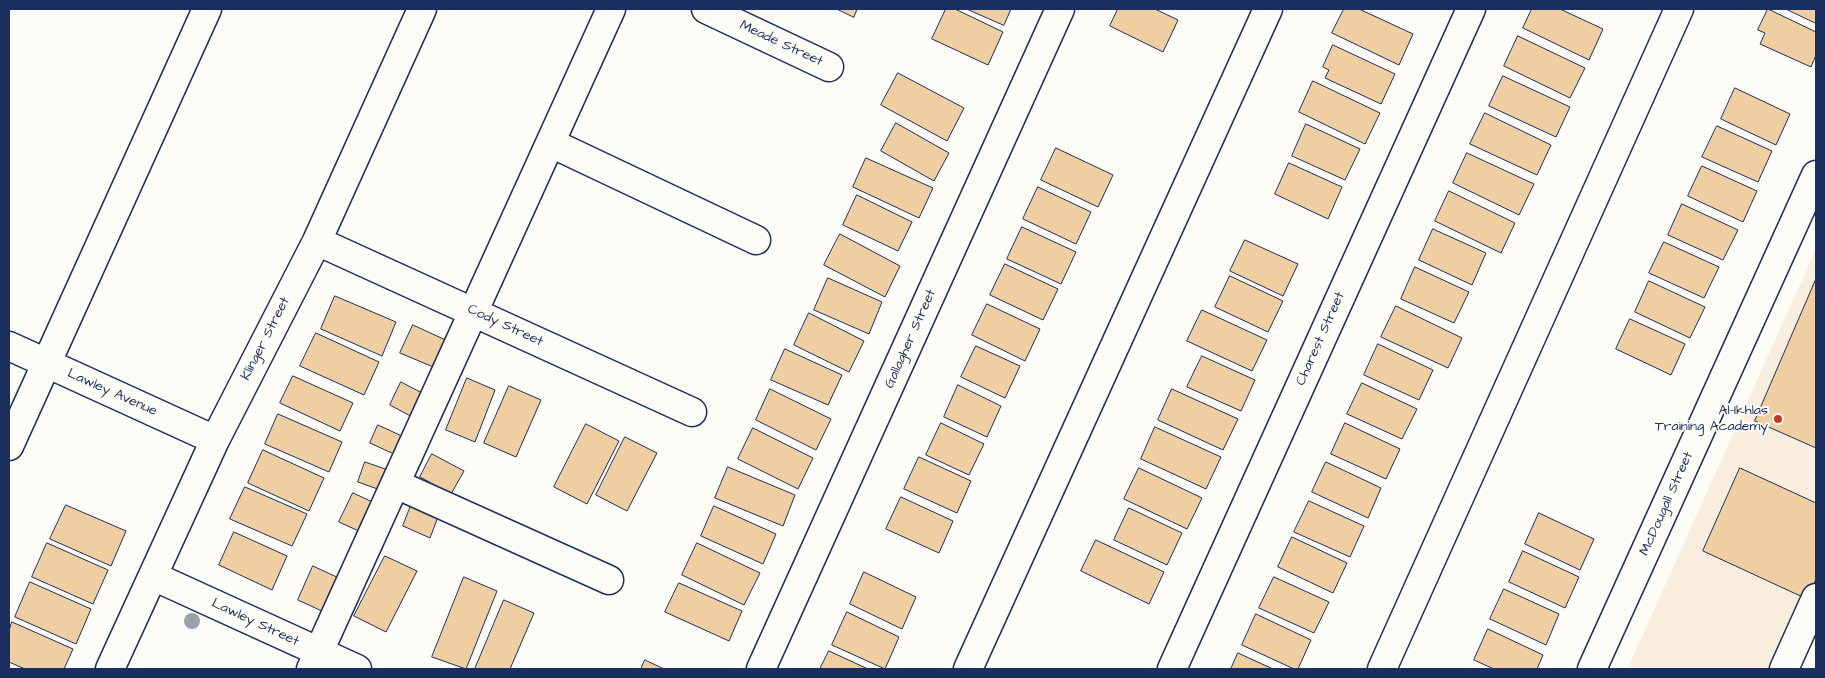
<!DOCTYPE html>
<html>
<head>
<meta charset="utf-8">
<style>
	body { margin:0 }
	#map { position:relative; width:1825px; height:678px; overflow:hidden; background:#fdfcf7; font-family:"Architects Daughter",sans-serif }
	canvas { display:block }
	.frame { position:absolute; inset:0; border:10px solid #1b2f5e; pointer-events:none }
</style>
</head>
<body>
<div id="map">
<canvas width="1825" height="678"></canvas>
<div class="frame"></div>
</div>
<script>
const g = document.querySelector('canvas').getContext('2d');
g.lineJoin = 'round';
function fill(path, color) {
  g.fillStyle = color;
  g.fill(path, 'evenodd');
}
function stroke(path, color, width, dash) {
  g.strokeStyle = color;
  g.lineWidth = width;
  g.lineCap = dash ? 'butt' : 'round';
  g.setLineDash(dash || []);
  g.stroke(path);
}
function label(font, color, halo, rows, align = 'center') {
  g.font = font + ' "Architects Daughter",sans-serif';
  g.lineWidth = 4;
  g.setLineDash([]);
  g.textBaseline = 'middle';
  g.strokeStyle = halo;
  g.fillStyle = color;
  for (const [text, x, y, turn = 0] of rows) {
    g.save();
    g.translate(x, y);
    g.rotate((+turn || 0) * Math.PI / 180);
    g.textAlign = isNaN(turn) ? turn : align;
    if (halo) g.strokeText(text, 0, 0);
    g.fillText(text, 0, 0);
    g.restore();
  }
}
fill(new Path2D(`
	M1816 249V589L1780 669H1631L1628 668Z`), '#f9eedd');
const building = new Path2D(`
	M837 9H857L854 17Z
	M946 9H955L1003 32 988 65 932 39Z
	M967 9H1011L1004 25Z
	M1118 9H1155L1178 20 1163 52 1110 26Z
	M1344 9H1359L1413 34 1399 65 1332 33Z
	M1532 9H1560L1603 29 1589 60 1523 28Z
	M1768 9 1816 32V55L1811 67 1760 44 1765 33 1758 30Z
	M1786 9H1816V23Z
	M1518 36 1585 68 1570 98 1504 66Z
	M1333 45 1395 74 1381 104 1325 78 1329 70 1323 67Z
	M898 73 964 108 947 141 881 105Z
	M1503 76 1570 107 1556 137 1489 106Z
	M1313 81 1380 113 1365 144 1299 112Z
	M1735 88 1790 114 1776 145 1721 119Z
	M1485 113 1551 145 1537 175 1470 144Z
	M896 123 949 153 934 181 881 151Z
	M1306 124 1360 149 1345 180 1292 156Z
	M1717 126 1772 151 1758 182 1702 157Z
	M1056 148 1113 175 1098 207 1041 180Z
	M1467 153 1534 184 1519 215 1453 183Z
	M866 158 933 188 919 218 853 187Z
	M1289 163 1342 187 1328 219 1275 194Z
	M1702 166 1757 191 1743 222 1688 196Z
	M1038 187 1091 212 1076 244 1023 219Z
	M1449 191 1515 223 1501 253 1435 221Z
	M857 195 912 222 898 251 843 225Z
	M1682 204 1738 230 1723 260 1668 235Z
	M1022 227 1076 252 1061 284 1007 259Z
	M1433 229 1486 253 1472 285 1419 260Z
	M840 234 900 266 885 297 824 265Z
	M1245 240 1298 264 1283 296 1230 271Z
	M1664 242 1719 267 1704 298 1649 273Z
	M1005 264 1058 289 1043 320 990 295Z
	M1415 267 1469 292 1454 323 1401 299Z
	M1230 276 1283 301 1268 332 1215 307Z
	M828 278 882 302 869 334 814 310Z
	M1816 279V448L1755 421Z
	M1649 281 1705 307 1690 338 1635 312Z
	M335 296 396 322 382 356 321 329Z
	M987 304 1040 329 1025 361 972 335Z
	M1396 306 1462 338 1448 368 1381 337Z
	M1202 310 1267 340 1252 371 1187 341Z
	M809 313 864 341 849 372 794 345Z
	M1630 319 1685 344 1671 375 1616 349Z
	M413 325 450 342 438 369 400 353Z
	M316 333 379 362 364 395 300 366Z
	M1378 344 1433 370 1419 400 1364 375Z
	M976 346 1020 366 1005 398 961 377Z
	M785 349 842 375 828 405 771 380Z
	M1202 356 1255 380 1241 411 1187 387Z
	M293 376 353 403 340 431 280 403Z
	M467 378 495 390 475 442 446 430Z
	M401 382 426 395 414 418 390 405Z
	M1362 383 1417 409 1402 439 1347 414Z
	M958 385 1001 406 987 437 944 417Z
	M509 386 541 400 516 457 484 443Z
	M770 389 831 419 816 450 756 420Z
	M1172 389 1238 419 1223 450 1158 420Z
	M278 414 342 442 329 472 265 444Z
	M941 423 984 444 969 475 926 455Z
	M1345 423 1400 449 1386 479 1331 454Z
	M586 424 619 441 587 504 554 487Z
	M378 425 404 437 396 455 370 443Z
	M1155 427 1221 457 1206 489 1141 459Z
	M753 428 813 458 798 489 738 459Z
	M625 437 657 453 627 511 596 495Z
	M263 450 324 478 309 511 248 483Z
	M432 454 464 471 451 494 420 477Z
	M919 457 971 481 957 513 904 489Z
	M365 462 391 471 383 491 358 482Z
	M1326 462 1381 488 1368 518 1312 492Z
	M728 467 795 495 783 526 715 498Z
	M1139 468 1202 498 1187 529 1124 499Z
	M1740 468 1816 503V579L1807 599 1703 551Z
	M245 487 307 514 292 546 230 519Z
	M353 493 377 504 363 533 339 522Z
	M901 497 953 521 939 553 886 529Z
	M1309 501 1364 526 1350 557 1294 532Z
	M412 503 439 514 430 538 403 526Z
	M66 505 126 531 111 566 50 539Z
	M714 506 776 534 763 564 701 536Z
	M1129 508 1182 533 1167 565 1114 540Z
	M1539 513 1594 539 1580 570 1525 544Z
	M234 532 287 556 272 590 219 565Z
	M1292 537 1347 563 1333 593 1278 567Z
	M1096 540 1164 572 1149 604 1081 571Z
	M47 543 108 570 93 604 32 577Z
	M697 543 760 573 744 605 682 575Z
	M1523 551 1579 577 1565 608 1509 582Z
	M385 556 417 571 386 632 354 616Z
	M313 566 341 579 326 613 298 600Z
	M864 572 916 597 902 629 850 604Z
	M464 577 497 591 466 669 432 657Z
	M1274 577 1329 602 1314 633 1259 608Z
	M30 582 91 609 76 644 15 617Z
	M679 583 742 611 729 641 665 612Z
	M1504 589 1559 614 1546 645 1490 619Z
	M504 600 534 613 510 669H475Z
	M847 612 899 637 885 669 832 645Z
	M1256 614 1311 640 1298 669H1294L1242 645Z
	M12 622 73 649 64 669H25L9 662V631Z
	M1488 629 1543 655 1537 669H1494L1474 660Z
	M829 651 868 669H820Z
	M1238 653 1273 669H1231Z
	M645 660 664 669H641Z`);
fill(building, '#efcea1');
stroke(building, '#1b2f5e', 1);
const minor = new Path2D(`
	M706 9 829 67
	M551 143 756 240
	M317 241 692 412
	M9 346 215 440
	M9 446 207 9
	M396 484 609 580
	M153 576 357 669
	M110 669 215 440 317 241 422 9
	M311 669 611 9
	M761 669 1060 9
	M968 669 1268 9
	M1172 669 1471 9
	M1382 669 1679 9
	M1592 669 1816 175
	M1784 669 1816 598`);
stroke(minor, '#1b2f5e', 31);
stroke(minor, '#fdfcf7', 28);
g.fillStyle = '#97a2a9';
for (const [x, y] of [
	[192,621]
]) {
  g.beginPath();
  g.arc(x, y, 8, 0, 2 * Math.PI);
  g.fill();
}
for (const [x, y, r, color] of [
	[1778,419,5,"#c8321e"]
]) {
  const dot = new Path2D();
  dot.arc(x, y, r, 0, 2 * Math.PI);
  g.fillStyle = color;
  g.fill(dot);
  stroke(dot, '#fdfcf7', 2);
}
label('14px', '#1b2f5e', '#fdfcf7', [
	["Meade Street",781,44,25],
	["Cody Street",505,326,25],
	["Klinger Street",266,339,-63],
	["Gallagher Street",911,339,-66],
	["Charest Street",1321,339,-66],
	["Lawley Avenue",112,393,24],
	["McDougall Street",1667,504,-66],
	["Lawley Street",255,623,25]
]);
label('14px', '#1b2f5e', '#fdfcf7', [
	["Al-Ikhlas",1768,411],
	["Training Academy",1768,427]
], 'right');
</script>
</body>
</html>
